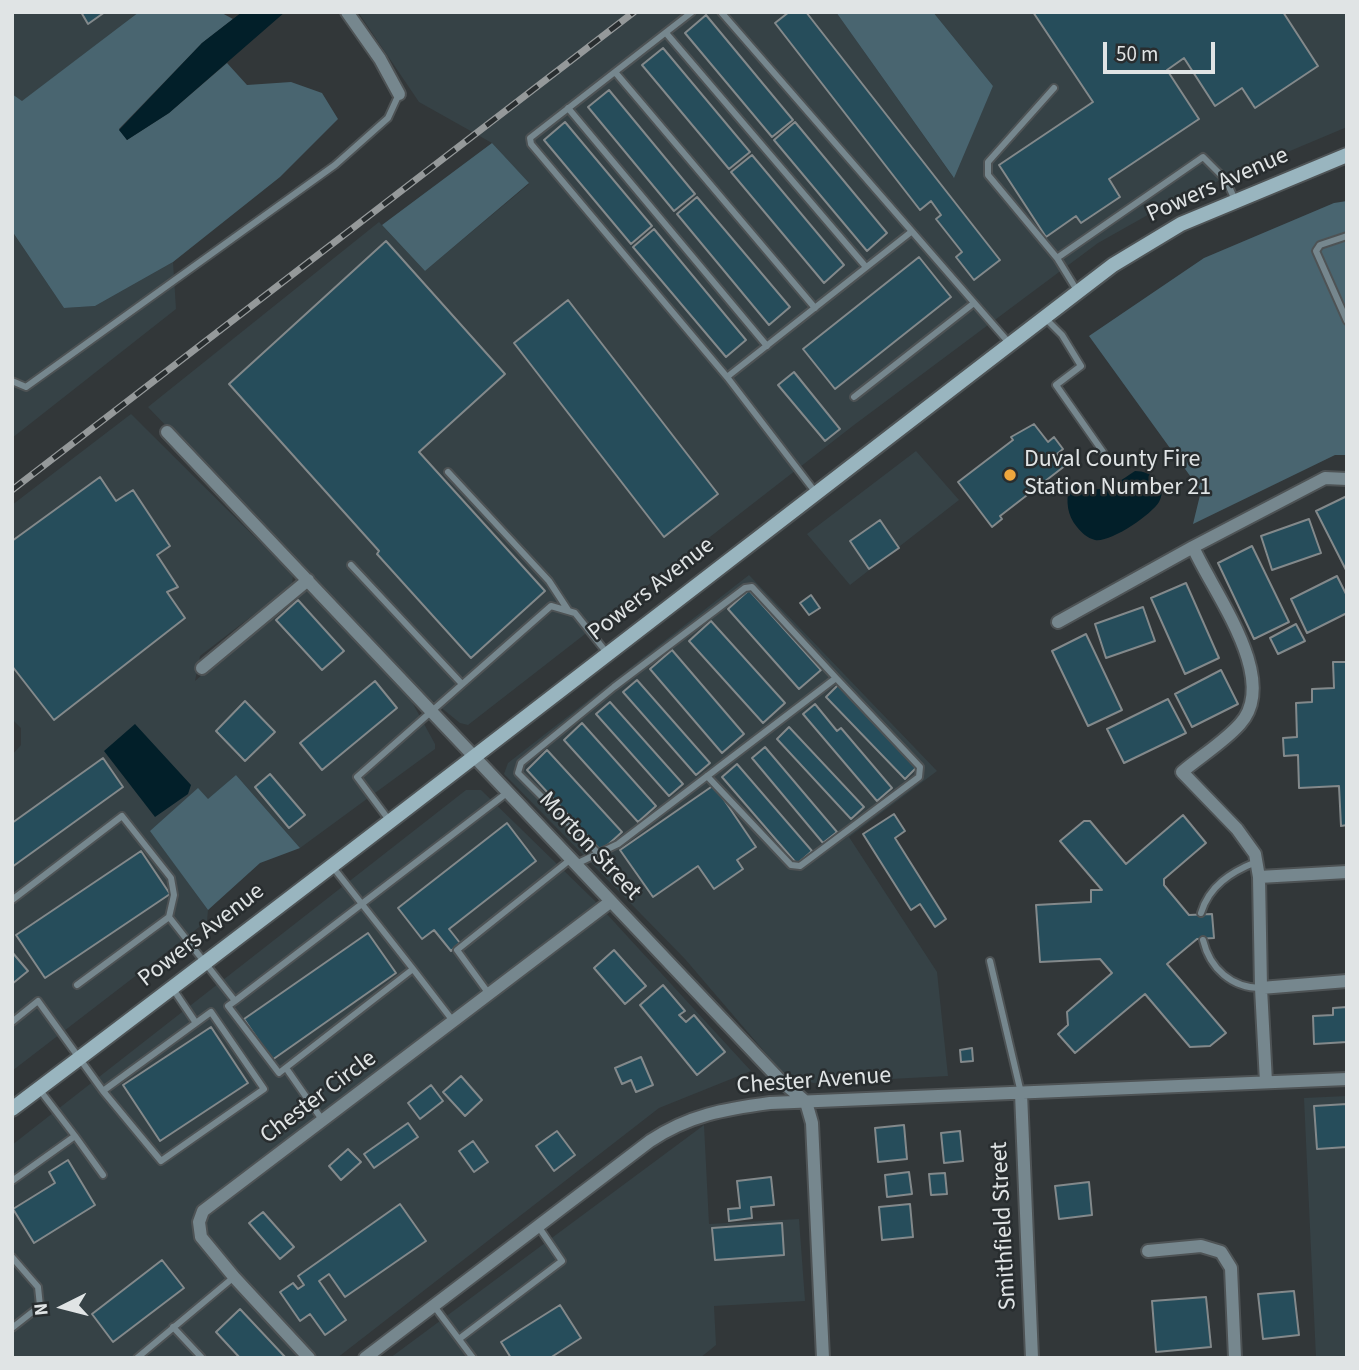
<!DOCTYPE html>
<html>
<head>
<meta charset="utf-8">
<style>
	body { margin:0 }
	#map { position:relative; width:1359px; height:1370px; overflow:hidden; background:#323739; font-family:"Source Sans 3",sans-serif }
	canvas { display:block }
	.frame { position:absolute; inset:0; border:14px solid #e0e4e5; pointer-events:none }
	.north { position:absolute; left:28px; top:1272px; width:70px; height:70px; -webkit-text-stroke:5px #282d2f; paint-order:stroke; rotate:264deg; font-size:19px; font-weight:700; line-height:28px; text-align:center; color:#e0e4e5 }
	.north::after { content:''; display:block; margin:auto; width:24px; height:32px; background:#e0e4e5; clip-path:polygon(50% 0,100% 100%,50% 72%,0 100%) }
	.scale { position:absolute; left:1103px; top:42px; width:112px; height:32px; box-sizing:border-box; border:4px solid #e0e4e5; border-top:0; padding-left:9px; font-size:21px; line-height:24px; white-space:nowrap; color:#e0e4e5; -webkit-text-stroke:5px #282d2f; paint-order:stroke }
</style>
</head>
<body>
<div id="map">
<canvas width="1359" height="1370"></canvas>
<div class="frame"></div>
<div class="north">N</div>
<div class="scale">50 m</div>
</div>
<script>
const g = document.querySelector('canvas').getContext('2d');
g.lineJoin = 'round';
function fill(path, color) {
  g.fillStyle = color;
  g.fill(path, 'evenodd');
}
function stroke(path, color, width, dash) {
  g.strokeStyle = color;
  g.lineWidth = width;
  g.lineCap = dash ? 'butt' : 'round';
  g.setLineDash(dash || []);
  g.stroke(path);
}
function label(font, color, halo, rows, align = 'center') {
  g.font = font + ' "Source Sans 3",sans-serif';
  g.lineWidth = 5;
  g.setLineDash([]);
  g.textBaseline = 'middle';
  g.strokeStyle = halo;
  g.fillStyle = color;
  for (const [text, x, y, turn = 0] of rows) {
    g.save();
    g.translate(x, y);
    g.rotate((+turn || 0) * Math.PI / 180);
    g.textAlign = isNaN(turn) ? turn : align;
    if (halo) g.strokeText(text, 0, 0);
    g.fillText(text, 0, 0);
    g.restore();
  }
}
fill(new Path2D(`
	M12 12H139L22 102 12 94Z
	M358 12H836L953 177 993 86 933 12H1347V127L1178 198 1098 243 854 425 468 725 460 723 418 689 148 407 379 222 425 271 529 184 492 143 419 102Z
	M12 231 64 308 95 306 173 262 176 309 12 438Z
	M131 414 293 575 292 585 200 656 195 681 296 594 309 591 412 702 435 744V749L300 848 236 775 208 800 198 789 151 831 208 910 207 921 12 1071V755L21 745V728L12 719V505Z
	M916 451 959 500 850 585 807 534Z
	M749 575 937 771 849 837 937 972 948 1076 813 1083 781 1071 685 959 504 774 508 763Z
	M466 790H481L594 900 751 1071 659 1108 337 1358H12V1145Z
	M1347 1096V1358H1316L1304 1098Z
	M704 1125 709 1224 799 1219 805 1301 714 1306 716 1345 700 1358H390Z`), '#364246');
fill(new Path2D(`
	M139 12H220L233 19 202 43 119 129 127 140 169 113 227 63 247 85 291 82 322 93 338 119 280 177 173 262 95 306 64 308 12 231V94L22 101Z
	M836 12H933L993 86 954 178Z
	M492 143 529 183 425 271 382 225Z
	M1347 201V455H1335L1193 524 1201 491 1089 336 1204 258 1334 203Z
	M236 775 300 848 260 863 208 910 150 831 198 788 208 799Z`), '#496570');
fill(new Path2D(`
	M242 12H285L169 113 127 140 119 130 202 43Z
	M1135 471C1151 471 1169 484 1159 502 1151 515 1110 543 1095 540 1087 538 1082 533 1077 527 1067 515 1066 502 1069 487L1079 483C1101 498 1116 483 1135 471Z
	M135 724 191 785 188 794 155 817 104 751Z`), '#021f29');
const building = new Path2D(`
	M81 12H105L88 24Z
	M789 12H806L1000 260 974 280 956 257 962 252 936 219 941 215 931 201 920 210 775 23Z
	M1033 12H1283L1318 66 1255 108 1242 88 1215 106 1184 58 1167 70 1199 119 1109 179 1120 197 1081 223 1076 216 1046 237 999 165 1093 102Z
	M706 15 793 120 772 137 685 33Z
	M663 48 750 152 729 169 642 65Z
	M609 90 695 194 674 211 588 107Z
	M565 122 652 226 631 244 544 140Z
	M795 122 887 233 867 251 774 140Z
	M752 155 844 265 824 283 731 172Z
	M697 197 790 307 769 325 677 214Z
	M654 229 746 340 726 357 633 247Z
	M386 241 505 374 419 452 545 591 471 658 377 554 379 551 229 384Z
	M919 257 951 297 835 389 803 349Z
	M568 300 718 494 664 537 514 343Z
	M794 372 840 429 825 441 778 385Z
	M1034 424 1048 442 1054 437 1063 449 1057 454 1066 465 1000 516 1002 519 992 527 958 482 1013 440 1011 437Z
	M100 477 116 501 133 490 170 546 157 555 178 587 167 592 185 618 54 720 12 666V541Z
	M1347 496V572L1316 511Z
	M1309 519 1321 553 1272 570 1261 536Z
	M880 520 899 548 869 569 850 541Z
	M1252 546 1289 622 1254 639 1218 563Z
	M1337 576 1347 596V613L1307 633 1291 599Z
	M1186 583 1219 658 1185 674 1151 598Z
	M749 590 821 670 799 689 728 609Z
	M811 595 820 608 809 615 800 603Z
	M298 600 344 651 322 670 276 620Z
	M1143 607 1155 641 1106 658 1095 624Z
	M711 621 785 703 763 723 689 641Z
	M1296 624 1305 641 1278 654 1270 638Z
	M1086 634 1122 710 1088 726 1052 651Z
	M672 650 744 734 722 753 650 669Z
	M1333 662H1347V825L1341 826 1339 786 1299 788 1298 755 1284 756 1283 738 1297 737 1296 703 1312 702V689L1334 688Z
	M1221 670 1238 704 1192 727 1175 694Z
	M637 680 710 763 696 775 623 692Z
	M375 681 397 708 322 770 300 743Z
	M839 684 918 766 905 779 826 697Z
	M1168 699 1186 733 1124 763 1107 729Z
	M245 701 275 732 245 761 216 731Z
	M610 702 683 784 669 796 596 714Z
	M815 704 837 731 841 728 892 788 877 801 803 714Z
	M582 723 656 806 638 822 564 740Z
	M789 727 864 807 851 819 777 739Z
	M765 747 837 832 823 843 752 758Z
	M547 750 622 832 601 851 527 770Z
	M103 758 123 787 12 867V823Z
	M737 764 812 851 797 864 722 777Z
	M270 774 305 815 289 828 255 787Z
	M714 785 756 847 737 860 743 869 714 889 698 866 653 897 620 850Z
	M894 814 905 831 895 838 946 919 935 927 920 904 911 910 863 834Z
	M1183 815 1206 843 1164 879V885L1189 915 1212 914 1214 938 1197 939 1167 964 1226 1033 1210 1046 1190 1047 1145 994 1075 1053 1058 1034 1068 1025 1067 1012 1112 973 1100 959 1040 962 1036 905 1091 902V890H1102L1060 841 1084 821H1090L1126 864Z
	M507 823 536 861 449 929 460 943 451 951 434 930 422 939 398 908Z
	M141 851 170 894 45 978 16 935Z
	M368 933 396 973 272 1060 244 1019Z
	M614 950 646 986 625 1004 594 968Z
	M12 952 28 971 12 984Z
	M663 985 685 1011 679 1015 686 1022 694 1015 725 1052 697 1075 640 1005Z
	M1347 1007V1042L1314 1044 1313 1016 1333 1015V1008Z
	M211 1027 248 1083 160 1141 123 1085Z
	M972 1048 973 1061 961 1062 960 1050Z
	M641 1057 653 1085 636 1092 631 1080 622 1084 615 1068Z
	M461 1076 482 1100 465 1116 443 1092Z
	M431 1085 443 1101 420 1119 408 1103Z
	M1347 1104V1147L1317 1149 1314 1106Z
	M408 1123 418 1137 374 1168 364 1154Z
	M904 1125 907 1159 878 1162 875 1128Z
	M557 1131 575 1155 554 1171 536 1146Z
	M960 1131 963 1161 944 1163 941 1133Z
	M473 1141 488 1162 474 1172 459 1151Z
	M348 1149 361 1162 341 1180 329 1166Z
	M68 1160 95 1205 34 1243 13 1209 55 1183 49 1172Z
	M909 1172 912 1194 887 1197 885 1175Z
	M945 1173 947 1194 931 1195 929 1174Z
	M771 1177 774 1205 751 1207 752 1218 729 1221 728 1209 740 1208 737 1181Z
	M1089 1182 1092 1215 1059 1219 1055 1186Z
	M400 1204 426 1241 345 1297 329 1274 319 1281 346 1320 325 1335 310 1314 300 1321 280 1292 293 1283 298 1289 304 1285 298 1276Z
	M910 1204 913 1237 882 1240 879 1207Z
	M263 1212 294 1247 280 1259 249 1223Z
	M782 1223 784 1255 715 1260 712 1228Z
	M162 1260 184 1288 113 1342 92 1314Z
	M1294 1291 1299 1335 1263 1339 1258 1294Z
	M1206 1297 1211 1347 1156 1352 1152 1301Z
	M560 1305 581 1338 550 1358H511L501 1342Z
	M240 1309 286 1358H240L216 1332Z`);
fill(building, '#264d5b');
stroke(building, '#83898b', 2);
const lane = new Path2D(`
	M692 12 530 138 531 144 727 377 911 232
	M721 12 1010 344
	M666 33 866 267
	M615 72 815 308
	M1054 88 988 162V175L1057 258 1078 292
	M568 108 767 346
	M1347 236 1320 245 1316 251 1347 321
	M1057 258 1203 157 1226 180 1235 200
	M1046 319 1062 335 1081 366 1056 385 1103 452
	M727 377 816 493
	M12 381 26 387 335 165 388 118 399 94
	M854 397 974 303
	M448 472 549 581 568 610
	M351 565 462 684
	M707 776 791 865 800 866 919 777 920 767 836 678
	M389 820 357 777 551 606 575 613 607 653
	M576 864 618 844 836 678 752 587 745 588 614 687 521 763 518 773 599 854
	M12 900 122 816 171 878 174 895 169 917 235 1001 508 792
	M1201 913C1209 886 1231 872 1256 862
	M1203 940C1210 969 1232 988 1261 988
	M990 961 1021 1093
	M413 969 453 1021
	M77 985 169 917
	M173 989 196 1023
	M489 994 457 950 571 859
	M235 1001 228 1006 279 1073 413 969 332 866
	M12 1022 38 1001 103 1091 161 1161 264 1089 211 1012 103 1091
	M286 1068 323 1121
	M75 1136 103 1175
	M12 1181 75 1136 39 1089
	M12 1257 38 1287 40 1306 12 1328
	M434 1306 473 1358
	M173 1327 202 1358
	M459 1339 562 1261 538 1226
	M137 1358 234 1277`);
const street = new Path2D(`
	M347 12 380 59 399 94
	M167 432 780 1080 806 1102 812 1123 823 1358
	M1347 479 1325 478 1193 547C1212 591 1281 679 1240 724 1224 742 1201 756 1182 772L1237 829 1255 854 1259 877 1347 872
	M1058 622 1193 547
	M202 668 308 580
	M1259 877 1261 988 1347 981
	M1261 988 1266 1082
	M1021 1093 1032 1358
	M1148 1251 1201 1246 1221 1252 1231 1268 1235 1358
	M309 1358 234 1277 201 1237 199 1222 203 1211 610 902
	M365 1358 650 1141C689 1115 725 1109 770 1103L1347 1079`);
const secondary = new Path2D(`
	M12 1109C382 831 746 546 1113 265L1181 224 1347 155`);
stroke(lane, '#4e5355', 10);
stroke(street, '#4e5355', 16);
stroke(secondary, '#4e5355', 18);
stroke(lane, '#76878e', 6);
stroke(street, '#76878e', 12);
stroke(secondary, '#99b5bf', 14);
const rail = new Path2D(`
	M12 490 634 12`);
stroke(rail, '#95999a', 7);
stroke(rail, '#282d2f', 4.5, [13]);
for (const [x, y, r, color] of [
	[1010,475,7,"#eea73d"]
]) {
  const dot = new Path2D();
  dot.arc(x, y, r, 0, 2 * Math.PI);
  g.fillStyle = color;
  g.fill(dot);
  stroke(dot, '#282d2f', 2.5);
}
label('24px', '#e0e4e5', '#282d2f', [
	["Powers Avenue",1218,186,-24],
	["Powers Avenue",652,590,-38],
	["Morton Street",589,847,47],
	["Powers Avenue",202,936,-38],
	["Chester Avenue",814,1082,-4],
	["Chester Circle",319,1098,-37],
	["Smithfield Street",1005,1226,-93]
]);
label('24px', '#e0e4e5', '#282d2f', [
	["Duval County Fire",1024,461],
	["Station Number 21",1024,489]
], 'left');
</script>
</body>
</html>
